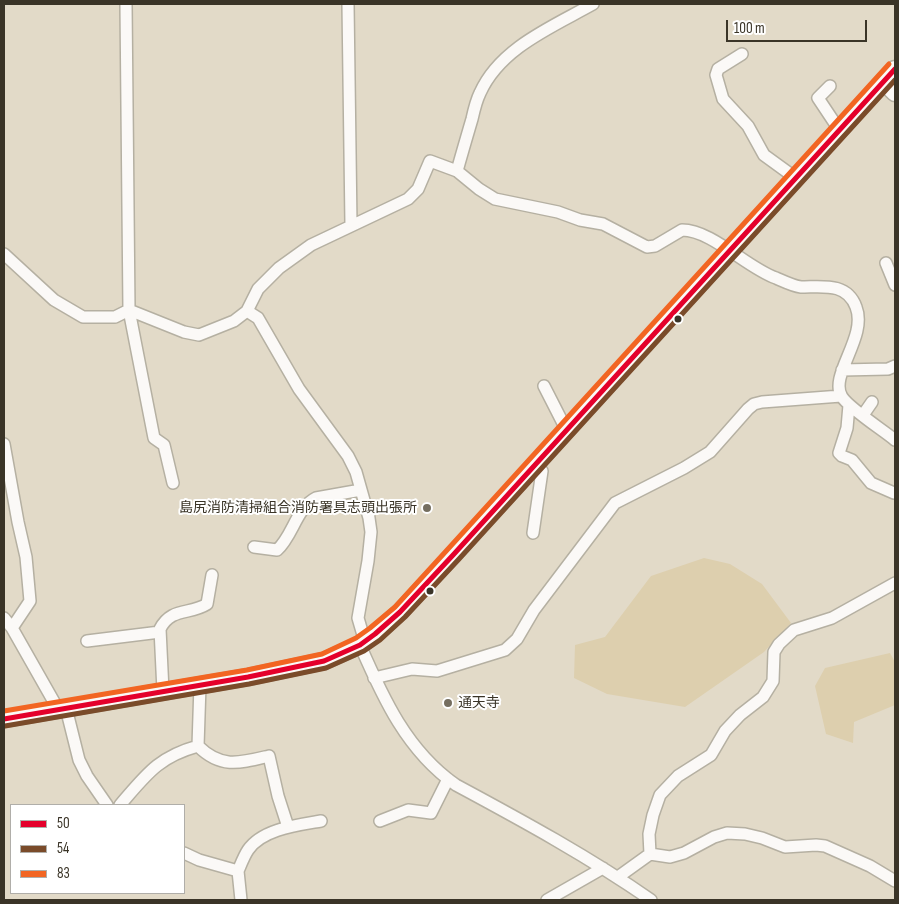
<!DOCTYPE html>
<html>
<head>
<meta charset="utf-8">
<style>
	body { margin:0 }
	#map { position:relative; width:899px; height:904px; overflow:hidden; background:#e2dac8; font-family:"Sofia Sans Condensed",sans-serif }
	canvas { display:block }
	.frame { position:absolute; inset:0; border:5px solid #3a3427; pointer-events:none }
	.legend { position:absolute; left:10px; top:804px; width:175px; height:90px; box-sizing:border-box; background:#fff; border:1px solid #b0aea9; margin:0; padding:6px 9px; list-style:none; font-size:15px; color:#3a3427 }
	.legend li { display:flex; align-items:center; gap:10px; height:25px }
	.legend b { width:25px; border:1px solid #b0aea9 }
	.scale { position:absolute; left:726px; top:20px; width:141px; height:22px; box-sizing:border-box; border:2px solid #3a3427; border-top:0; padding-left:6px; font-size:15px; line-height:18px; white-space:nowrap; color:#3a3427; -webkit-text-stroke:4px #fff; paint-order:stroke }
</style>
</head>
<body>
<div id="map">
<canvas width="899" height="904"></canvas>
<div class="frame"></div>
<ul class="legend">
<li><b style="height:6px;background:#e4002b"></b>50</li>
<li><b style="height:6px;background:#7a4b2a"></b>54</li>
<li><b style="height:6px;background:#f26522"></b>83</li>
</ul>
<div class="scale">100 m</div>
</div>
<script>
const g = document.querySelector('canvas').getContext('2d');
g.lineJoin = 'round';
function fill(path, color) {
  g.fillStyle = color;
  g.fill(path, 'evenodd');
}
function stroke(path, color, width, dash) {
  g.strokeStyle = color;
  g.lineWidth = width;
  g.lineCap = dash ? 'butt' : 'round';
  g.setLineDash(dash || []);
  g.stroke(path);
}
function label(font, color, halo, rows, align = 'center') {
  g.font = font + ' "Sofia Sans Condensed","Noto Sans JP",sans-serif';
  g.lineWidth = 4;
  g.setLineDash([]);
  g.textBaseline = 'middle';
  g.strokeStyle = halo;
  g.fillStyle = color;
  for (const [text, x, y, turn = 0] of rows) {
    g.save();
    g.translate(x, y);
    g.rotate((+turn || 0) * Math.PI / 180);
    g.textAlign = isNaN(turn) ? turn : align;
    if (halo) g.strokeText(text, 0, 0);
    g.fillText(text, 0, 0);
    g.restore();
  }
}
fill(new Path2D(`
	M704 558 730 564 762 584 791 623 764 652 685 707 607 694 574 678 575 645 605 637 651 576Z
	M890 653 895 662V705L854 722 853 743 826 734 815 686 825 668Z`), '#ddcfae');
const street = new Path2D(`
	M126 4 129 310 154 438 164 445 173 483
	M348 4 351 225
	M742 54 718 69 716 75 723 99 748 126 764 155 797 179
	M830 86 818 98 840 131
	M457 171C462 153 467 136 472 119 474 110 476 101 480 93 500 48 552 27 593 4
	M4 254 54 300 83 317H115L129 310 184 332 199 335 234 321 247 311 258 289 279 268 311 245 408 199 418 189 430 161 457 171 479 189 495 199 558 212 580 220 603 224 647 247 655 246 682 230C712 230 747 268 776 278 783 281 793 286 801 287 822 287 847 282 856 307 868 337 828 376 842 397 850 409 883 430 895 440
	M886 263 895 285
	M247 311 258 318 299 389 348 456 356 472 369 518 371 532 368 561 358 618 365 642
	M842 370 888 369 895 366
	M544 386 567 431
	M849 405 847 428 839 453 842 456 852 460 871 483 894 493
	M863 415 872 402
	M4 444 18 522 26 557 30 601 12 628
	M533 533 542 471 536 465
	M254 547 277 550C293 536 296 508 316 498L361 490
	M4 618 12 628 58 709
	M87 641 160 632
	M360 645C383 698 407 751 456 785 523 821 589 857 651 900
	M374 678 412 669 437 671 505 650 517 639 534 610 615 503 684 468 710 452 748 409 754 404 762 402 841 396
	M200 685 198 746C221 769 240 763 269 756L278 796 288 827
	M163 691 160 629C171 607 190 615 207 604L212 575
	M66 708 79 760 87 776 107 805
	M120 805C146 775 158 757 198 746
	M380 821 408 810 431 813 448 779
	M184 853 199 860 238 871 241 900
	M650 854 649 834 653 815 660 795 678 776 711 755 725 731 740 715 763 697 773 681 774 652 779 644 794 630 832 618 895 583
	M238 871C241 864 244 856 248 850 262 829 298 825 321 821
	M618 877 650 854 670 857 684 853 714 837 727 833 745 834 762 838 785 847 816 845 825 846 870 866 895 881
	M547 900 603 868`);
const secondary = new Path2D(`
	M884 82 895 93
	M4 719 248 677 324 661 360 645 375 634 400 612 454 554 895 69`);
stroke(street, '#b5b0a2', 14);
stroke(secondary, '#b5b0a2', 19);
stroke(street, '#fbf9f7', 11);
stroke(secondary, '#fbf9f7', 16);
stroke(new Path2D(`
	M4 719 248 677 324 661 360 645 375 634 400 612 454 554 895 69`), '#e4002b', 5);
stroke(new Path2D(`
	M5 726 249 684 326 668 364 651 380 640 405 617 459 559 895 80`), '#7a4b2a', 5);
stroke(new Path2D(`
	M4 711 247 670 322 654 356 638 370 628 395 607 448 549 889 64`), '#f26522', 5);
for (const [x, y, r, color] of [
	[678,319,4.5,"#3a3427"],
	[427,508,5,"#756e5f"],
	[430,591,4.5,"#3a3427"],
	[448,703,5,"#756e5f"]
]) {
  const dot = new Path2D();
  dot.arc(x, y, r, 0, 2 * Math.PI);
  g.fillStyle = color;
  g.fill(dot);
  stroke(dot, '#fff', 2);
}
label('14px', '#3a3427', '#fff', [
	["島尻消防清掃組合消防署具志頭出張所",417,508],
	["通天寺",458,703,"left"]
], 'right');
</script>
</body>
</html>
